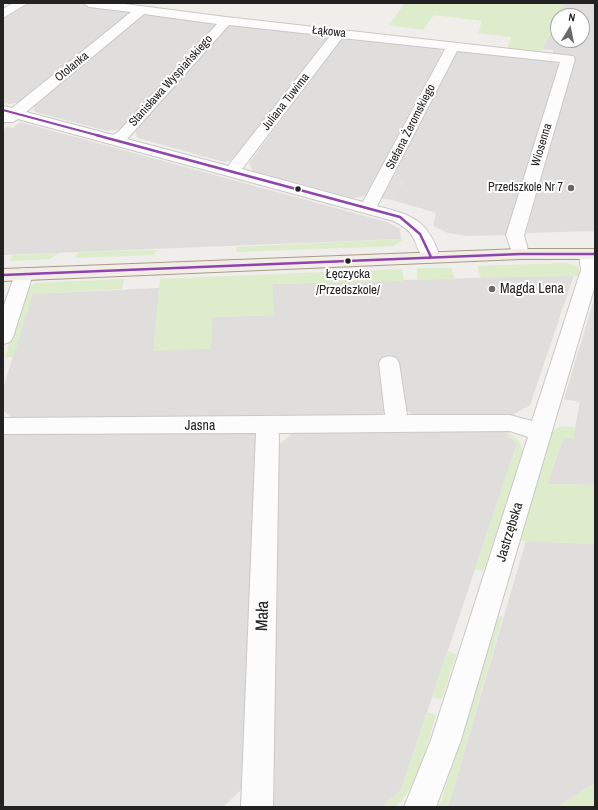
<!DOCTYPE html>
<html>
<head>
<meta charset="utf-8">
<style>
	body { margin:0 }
	#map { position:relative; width:598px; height:810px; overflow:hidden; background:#f0eeeb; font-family:"Archivo Narrow",sans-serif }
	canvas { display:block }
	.frame { position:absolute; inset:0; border:4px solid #222; pointer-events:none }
	.north { position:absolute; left:550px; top:8px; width:40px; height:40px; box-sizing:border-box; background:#fff; border:1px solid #a7a7a7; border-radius:50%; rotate:10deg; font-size:11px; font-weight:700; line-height:16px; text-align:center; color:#222 }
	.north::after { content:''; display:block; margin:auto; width:14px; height:18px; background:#6a6968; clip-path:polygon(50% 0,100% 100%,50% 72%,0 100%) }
</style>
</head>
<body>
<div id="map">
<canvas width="598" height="810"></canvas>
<div class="frame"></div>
<div class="north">N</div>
</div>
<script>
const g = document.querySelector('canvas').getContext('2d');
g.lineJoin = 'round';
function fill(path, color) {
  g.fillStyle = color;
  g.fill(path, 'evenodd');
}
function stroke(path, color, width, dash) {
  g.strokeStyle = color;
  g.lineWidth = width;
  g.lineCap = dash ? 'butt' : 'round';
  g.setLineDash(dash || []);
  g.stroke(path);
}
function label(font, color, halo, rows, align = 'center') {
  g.font = font + ' "Archivo Narrow",sans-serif';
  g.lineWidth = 4;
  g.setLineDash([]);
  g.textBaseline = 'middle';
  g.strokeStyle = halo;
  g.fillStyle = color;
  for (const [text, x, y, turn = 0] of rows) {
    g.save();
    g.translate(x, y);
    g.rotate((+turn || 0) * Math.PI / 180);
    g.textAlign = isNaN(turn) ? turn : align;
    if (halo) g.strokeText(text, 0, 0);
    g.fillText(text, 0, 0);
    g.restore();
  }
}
fill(new Path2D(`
	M30 3H70L126 10 130 14 21 102 9 104 3 103V19Z
	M565 3H595V231L526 233 575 58 553 55V50L542 49 558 18V40H582V16H559Z
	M151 14 209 21 215 26 122 129 107 131 35 112 33 105 141 16Z
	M239 25 322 34 328 38 234 160 224 162 138 138 135 131 226 27Z
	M352 37 437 47 442 52 365 196 353 198 253 171 249 163 340 40Z
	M466 50 552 60 559 65 506 235 467 236 448 233 433 226 436 213 392 200 403 182 392 180 456 53Z
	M20 122 387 222 400 229 401 239 3 255V130L7 127 13 128Z
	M574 275 530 405 509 417H417L404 409 398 358 389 355 381 360 387 410 378 417 12 418 3 410V389L32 294 159 288 154 351 212 317 274 315 272 284Z
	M595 296V485L547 484 564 437 573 438 580 402 564 399Z
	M502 430 517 444 401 790 382 807H269L277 446 294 432Z
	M7 433H256L241 790 223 807H3V435Z
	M526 541 595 544V783L557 807H448Z`), '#dfdedc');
fill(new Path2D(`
	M405 3H565L540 53 507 49 511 37 478 33 482 21 434 15 423 30 389 25Z
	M400 239 403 240 394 246 236 252 237 247Z
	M157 250 154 255 75 258 78 252Z
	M59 253 50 259 10 261 12 255Z
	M564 263 576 265 579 269V276L481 278 477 266Z
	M417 268H451L455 279 417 280Z
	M402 269 404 281 272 284 274 315 212 317 211 349 153 351 160 279 347 271 348 275H361L360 271Z
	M124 279 122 289 33 294 13 357H5L24 298 27 289 35 283Z
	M562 426 576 428 573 439 564 437 547 484 595 485V544L519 541 553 430Z
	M502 430C513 434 521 440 523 452L483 572 475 569 517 444Z
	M497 615 503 617 448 807H437L442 799Z
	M448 651 456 654 442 699 432 697Z
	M427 712 436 715C426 747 420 783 396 807H382L401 790Z
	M595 783V807H557Z`), '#ddeccb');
fill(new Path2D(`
	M392 180 403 182 392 200 382 198Z`), '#e0dfde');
const minor = new Path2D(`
	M13 3H28L3 18V9Z
	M83 3H117L226 17 573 56 575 59 524 235 529 254 526 258 520 259 514 258 506 235 560 62 457 51 377 206C412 215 428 220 440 257L437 261 431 263 425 261C411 241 420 235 394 221L18 119 13 122H3V106L12 108 131 12 89 7ZM144 14 217 24 119 131 113 135 26 112ZM229 25 330 36 228 166 127 139ZM342 38 445 49 363 202 242 169Z
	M588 249 595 251V285L461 740 436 807H404L431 740 528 437 510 431 279 433 273 807H241L256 433 3 434V418L385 415 379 363 382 358 389 356 396 358 399 363 407 415H510L532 421 581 270 579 254 582 250Z
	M24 268 31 270 33 274 13 337 10 342 3 344V308L15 274 17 270Z`);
const major = new Path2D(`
	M520 249H595V259H520L3 281V269Z`);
stroke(minor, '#c9c8c7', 2);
stroke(major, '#a79c86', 2);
fill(minor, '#fdfcfc');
fill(major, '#f3ede7');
stroke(new Path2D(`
	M3 110 100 136`), '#8e44ad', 2);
stroke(new Path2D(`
	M96 135 400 217 420 234 431 257
	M3 275 520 254H595`), '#8e44ad', 2.5);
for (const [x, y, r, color] of [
	[571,188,4,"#6a6968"],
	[298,189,3.5,"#222"],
	[348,261,3.5,"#222"],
	[492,289,4,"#6a6968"]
]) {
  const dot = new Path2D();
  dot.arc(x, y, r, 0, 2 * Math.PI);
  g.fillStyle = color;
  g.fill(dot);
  stroke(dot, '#fff', 1.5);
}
label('12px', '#222', '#fff', [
	["Łąkowa",329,32,6],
	["Otolanka",72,67,-39],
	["Stanisława Wyspiańskiego",171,81,-48],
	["Juliana Tuwima",286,102,-52],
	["Stefana Żeromskiego",411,127,-63],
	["Wiosenna",542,145,-73]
]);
label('12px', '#222', '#fff', [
	["Przedszkole Nr 7",563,188]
], 'right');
label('13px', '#222', '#fff', [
	["Łęczycka",348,275],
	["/Przedszkole/",348,291]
]);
label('14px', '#222', '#fff', [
	["Magda Lena",500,289]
], 'left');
label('14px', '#222', '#fff', [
	["Jasna",200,426],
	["Jastrzębska",510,532,-73]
]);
label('17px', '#222', '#fff', [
	["Mała",263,616,-88]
]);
</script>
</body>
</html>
